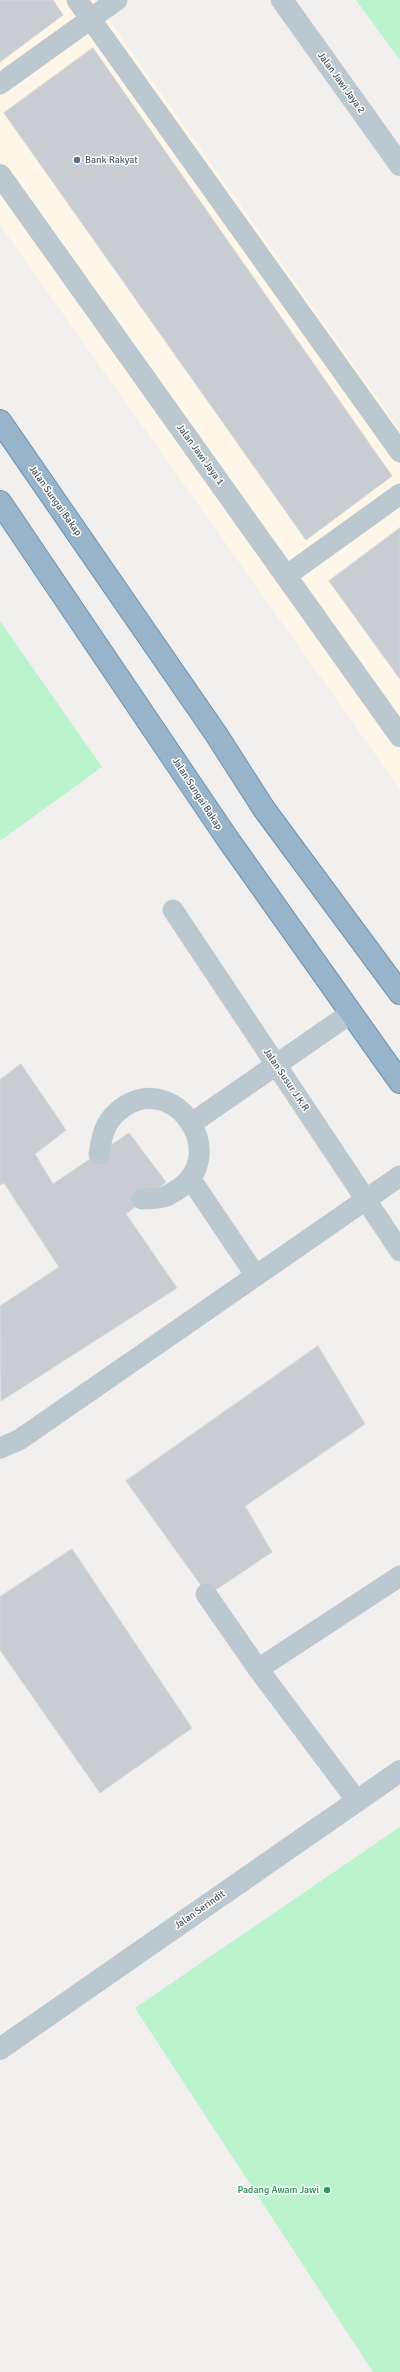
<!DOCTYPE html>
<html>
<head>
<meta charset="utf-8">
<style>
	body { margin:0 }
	canvas { display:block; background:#f2efef }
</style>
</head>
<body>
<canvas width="400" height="2372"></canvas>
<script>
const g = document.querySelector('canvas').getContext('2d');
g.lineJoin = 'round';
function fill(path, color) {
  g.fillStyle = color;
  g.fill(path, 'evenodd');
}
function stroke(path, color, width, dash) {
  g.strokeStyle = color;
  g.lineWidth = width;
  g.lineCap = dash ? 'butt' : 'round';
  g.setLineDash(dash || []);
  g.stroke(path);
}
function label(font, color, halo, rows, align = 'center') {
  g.font = font + ' Signika,sans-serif';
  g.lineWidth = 3;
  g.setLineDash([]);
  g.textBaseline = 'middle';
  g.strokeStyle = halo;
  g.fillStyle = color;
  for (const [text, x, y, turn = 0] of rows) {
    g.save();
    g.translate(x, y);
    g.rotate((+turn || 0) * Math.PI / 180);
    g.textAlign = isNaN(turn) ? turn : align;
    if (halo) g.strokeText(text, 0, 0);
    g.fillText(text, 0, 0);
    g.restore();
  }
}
fill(new Path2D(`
	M0 0H95L400 430V789L0 225Z`), '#fef6e8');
fill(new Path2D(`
	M356 0H400V60Z
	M0 621 102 767 0 841Z
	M400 1827V2372H373L135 2008Z`), '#baf3cd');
const building = new Path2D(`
	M0 0H53L63 15 0 62Z
	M93 48 392 476 306 540 4 113Z
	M400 528V679L329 581Z
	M21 1064 66 1130 35 1154 53 1184 129 1133 166 1182 126 1214 177 1288 1 1401 0 1306 59 1267 4 1183 0 1185V1080Z
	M318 1346 365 1424 245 1506 272 1552 208 1595 126 1481Z
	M72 1549 192 1728 100 1793 0 1650V1597Z`);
fill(building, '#c9cdd2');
stroke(building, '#d3d6db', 1);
const trunk = new Path2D(`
	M0 421 216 734 264 809 400 993
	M0 502 227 838 400 1082`);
stroke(trunk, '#6e91ae', 24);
stroke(new Path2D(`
	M77 0 400 452
	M0 84 117 0
	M286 576 400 494
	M173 910 400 1251
	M192 1123 351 1013
	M99 1154C102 1133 106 1118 125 1106 178 1073 230 1157 177 1190 173 1192 168 1196 164 1197 157 1199 149 1199 142 1199
	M190 1178 256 1276
	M0 1448 19 1440 400 1176
	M206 1594 258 1669 357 1801
	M258 1669 400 1576`), '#bcc8d0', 21);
stroke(new Path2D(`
	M282 0 400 165
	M0 175 400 736
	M0 2049 400 1771`), '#bcc8d0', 22);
stroke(trunk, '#98b4ca', 22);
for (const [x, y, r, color] of [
	[77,160,4,"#5c6f8a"],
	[327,2190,4,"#2e9e5b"]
]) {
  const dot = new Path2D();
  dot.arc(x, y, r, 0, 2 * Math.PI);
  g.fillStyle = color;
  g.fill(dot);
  stroke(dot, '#fff', 1.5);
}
label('10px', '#46545f', '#fff', [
	["Jalan Jawi Jaya 2",341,83,54],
	["Jalan Jawi Jaya 1",200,455,54],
	["Jalan Sungai Bakap",55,501,55],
	["Jalan Sungai Bakap",197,794,57],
	["Jalan Susur J.K.R",286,1080,56],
	["Jalan Serindit",200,1910,-35]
]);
label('10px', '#4e5e75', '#fff', [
	["Bank Rakyat",85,160]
], 'left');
label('10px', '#27864d', '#fff', [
	["Padang Awam Jawi",319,2190]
], 'right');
</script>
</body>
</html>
